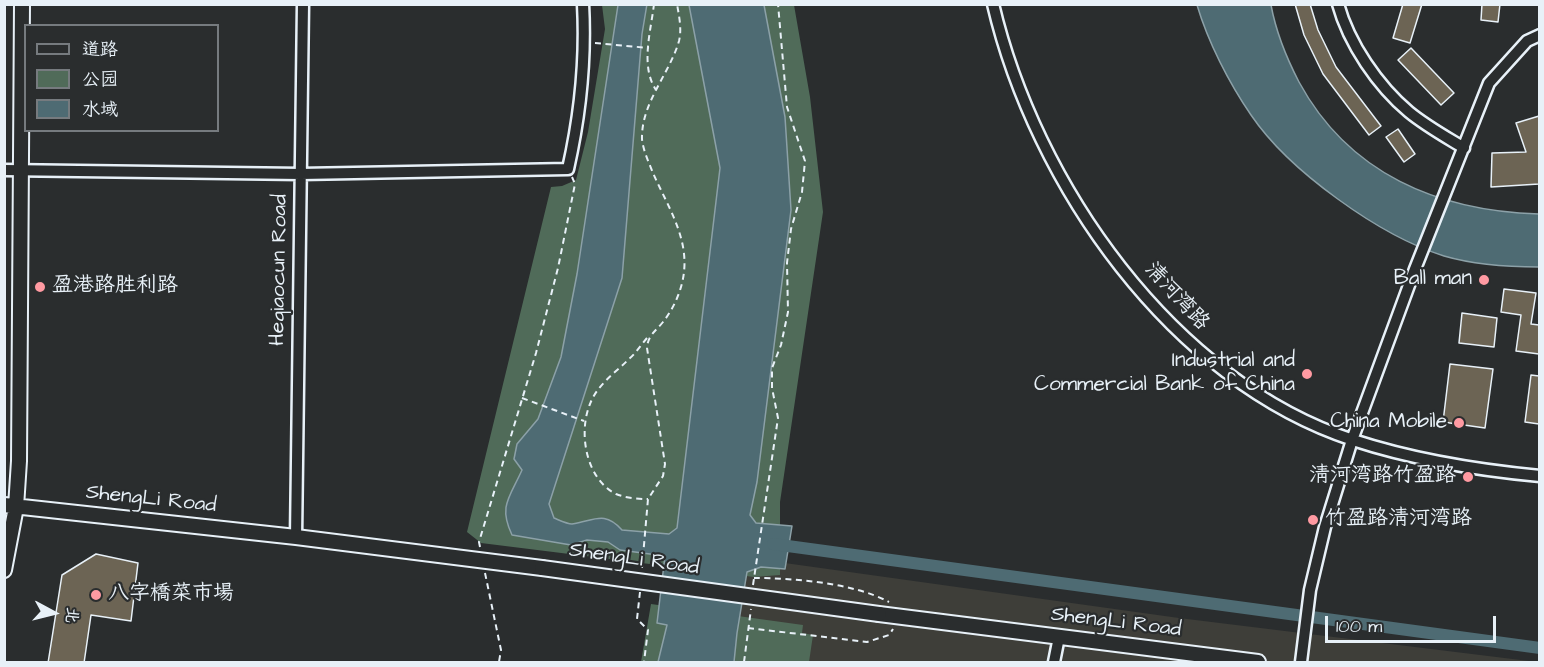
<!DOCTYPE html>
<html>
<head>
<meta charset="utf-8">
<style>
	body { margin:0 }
	#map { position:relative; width:1544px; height:667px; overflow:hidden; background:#2a2d2e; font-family:"Architects Daughter","LXGW WenKai TC",sans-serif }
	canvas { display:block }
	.frame { position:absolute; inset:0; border:6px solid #e8f1f8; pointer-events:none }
	.legend { position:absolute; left:24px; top:24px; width:195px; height:108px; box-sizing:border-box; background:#2a2d2e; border:2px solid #767b7f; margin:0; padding:8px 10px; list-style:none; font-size:18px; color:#e8f1f8 }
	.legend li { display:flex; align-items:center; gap:12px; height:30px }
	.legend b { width:30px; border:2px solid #767b7f }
	.north { position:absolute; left:24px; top:583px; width:60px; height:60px; -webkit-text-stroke:4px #2a2d2e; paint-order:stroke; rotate:97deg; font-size:16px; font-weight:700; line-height:24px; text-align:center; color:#e8f1f8 }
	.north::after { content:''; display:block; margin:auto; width:21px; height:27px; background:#e8f1f8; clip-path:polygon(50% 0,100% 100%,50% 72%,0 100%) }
	.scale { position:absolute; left:1325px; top:616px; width:171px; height:27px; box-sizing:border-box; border:3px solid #e8f1f8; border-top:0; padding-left:8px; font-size:18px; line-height:21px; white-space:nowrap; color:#e8f1f8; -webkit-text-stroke:4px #2a2d2e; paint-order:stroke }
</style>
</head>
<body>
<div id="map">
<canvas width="1544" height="667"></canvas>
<div class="frame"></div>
<ul class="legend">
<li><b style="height:8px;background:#2a2d2e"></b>道路</li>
<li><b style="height:16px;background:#506b59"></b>公园</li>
<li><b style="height:16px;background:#4e6b73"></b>水域</li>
</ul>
<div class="north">北</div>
<div class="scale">100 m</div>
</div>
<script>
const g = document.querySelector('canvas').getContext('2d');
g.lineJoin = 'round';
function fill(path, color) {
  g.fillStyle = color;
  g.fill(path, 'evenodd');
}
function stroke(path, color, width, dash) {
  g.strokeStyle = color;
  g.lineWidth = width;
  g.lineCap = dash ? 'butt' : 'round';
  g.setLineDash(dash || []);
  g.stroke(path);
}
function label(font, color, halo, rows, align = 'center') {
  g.font = font + ' "Architects Daughter","LXGW WenKai TC",sans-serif';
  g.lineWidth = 4.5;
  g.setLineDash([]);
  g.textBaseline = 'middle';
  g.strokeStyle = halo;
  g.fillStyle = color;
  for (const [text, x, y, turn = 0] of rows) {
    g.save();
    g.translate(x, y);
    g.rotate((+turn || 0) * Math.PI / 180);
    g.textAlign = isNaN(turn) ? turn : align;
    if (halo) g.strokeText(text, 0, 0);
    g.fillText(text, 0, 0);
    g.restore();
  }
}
fill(new Path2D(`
	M749 558 1179 618 1537 662H734L737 633Z`), '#3e3e39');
fill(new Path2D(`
	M602 5H794L810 97 823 212 780 502V575L754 577 481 543 467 532 551 187 562 186 576 180 588 132 605 29Z
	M651 604 803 625 802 633 813 635 809 662H641Z`), '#506b59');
const water = new Path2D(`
	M647 4 642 34 622 278 549 504 554 518C559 520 567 524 572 524 594 521 604 510 622 530L669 534 677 528 720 168 689 5H764L785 117 791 210 757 482 750 515 756 523 792 526 785 569 761 567 747 572 737 633 734 662H658L667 625 657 623 665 556 620 550 608 542 587 540 571 545 512 535C498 506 510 497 522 470L514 459 517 444 538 419 561 357 577 274 618 5Z
	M1197 5H1271C1276 32 1286 57 1299 82 1349 174 1438 211 1539 214V267C1508 267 1475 265 1444 256 1380 236 1289 171 1251 115 1229 83 1208 42 1197 5Z`);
fill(water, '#4e6b73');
stroke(water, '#8ca1a8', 1.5);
stroke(new Path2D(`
	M773 544 1540 648`), '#4e6b73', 12);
const building = new Path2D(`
	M1295 4H1310L1318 30 1336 67 1381 126 1369 135 1323 74 1304 35Z
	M1403 4H1422L1410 43 1393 38Z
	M1482 4H1500L1498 22 1481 20Z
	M1411 48 1454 93 1441 105 1398 60Z
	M1539 116V184L1491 187 1492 153 1526 152 1516 123Z
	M1398 129 1415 154 1404 162 1386 137Z
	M1504 289 1536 293 1531 324 1539 325V354L1516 351 1521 315 1501 312Z
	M1462 313 1497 318 1494 347 1459 343Z
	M1450 364 1493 369 1485 428 1443 422Z
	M1531 375 1539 376V424L1525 422Z
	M96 554 138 563 131 621 91 615 84 663H48L62 575Z`);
fill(building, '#6c6454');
stroke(building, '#e8f1f8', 1.5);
const minor = new Path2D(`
	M993 4C1035 184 1172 381 1353 440 1414 460 1476 470 1540 476
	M1338 4C1349 44 1378 86 1409 112 1426 126 1446 137 1464 148
	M4 170 301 174 568 169C580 116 586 59 583 4
	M296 537 303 4
	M1054 662 1059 637
	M1301 662 1310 590 1325 527 1352 440 1415 269 1489 83 1527 41 1540 35`);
const secondary = new Path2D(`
	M4 505 296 537 542 568
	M4 570 16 507 19 461 22 4
	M879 614 1258 662`);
stroke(minor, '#e8f1f8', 15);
stroke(secondary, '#e8f1f8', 18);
stroke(new Path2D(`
	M654 4C651 31 640 66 656 90
	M595 43 649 48
	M647 338C641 345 636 353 629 359 615 373 597 385 590 404 578 433 586 479 616 494 626 498 638 499 648 499
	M522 398 584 421
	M480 547 479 542 536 353 558 268 575 184 572 177
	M642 568 648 499 663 476 665 464 647 348C648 335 655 332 663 322 674 308 682 290 684 272 688 236 667 205 653 173 649 163 643 150 642 139 641 103 670 73 679 41 682 29 679 16 677 4
	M485 573 501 650 499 662
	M754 578C793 578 854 583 889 602
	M753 585 778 418 772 388V368L781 345 788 312 787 263 791 229 802 192 805 161 787 107 778 4
	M640 592 637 619 648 630 644 662
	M748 628 867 642 889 635 893 629
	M744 662 751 609`), '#e8f1f8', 2, [6, 4.5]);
stroke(minor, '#2a2d2e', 10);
stroke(secondary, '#2a2d2e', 14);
const secondaryBridge = new Path2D(`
	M542 568 879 614`);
stroke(secondaryBridge, '#e8f1f8', 18, []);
stroke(secondaryBridge, '#2a2d2e', 14);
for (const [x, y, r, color] of [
	[1484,280,6,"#ff9aa2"],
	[40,287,6,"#ff9aa2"],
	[1307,374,6,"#ff9aa2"],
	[1459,423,6,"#ff9aa2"],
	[1468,477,6,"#ff9aa2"],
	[1313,520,6,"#ff9aa2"],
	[96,595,6,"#ff9aa2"]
]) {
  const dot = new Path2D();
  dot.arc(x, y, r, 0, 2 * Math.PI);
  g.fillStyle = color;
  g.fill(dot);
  stroke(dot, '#2a2d2e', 2);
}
label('21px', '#e8f1f8', '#2a2d2e', [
	["Heqiaocun Road",280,270,-89],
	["清河湾路",1176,297,47],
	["ShengLi Road",151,500,6],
	["ShengLi Road",634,560,8],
	["ShengLi Road",1116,623,7]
]);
label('21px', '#e8f1f8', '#2a2d2e', [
	["Ball man",1472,280],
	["盈港路胜利路",52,287,"left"],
	["Industrial and",1295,362],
	["Commercial Bank of China",1295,386],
	["China Mobile",1447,423],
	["清河湾路竹盈路",1456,477],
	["竹盈路清河湾路",1325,520,"left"],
	["八字橋菜市場",108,595,"left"]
], 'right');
</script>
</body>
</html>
